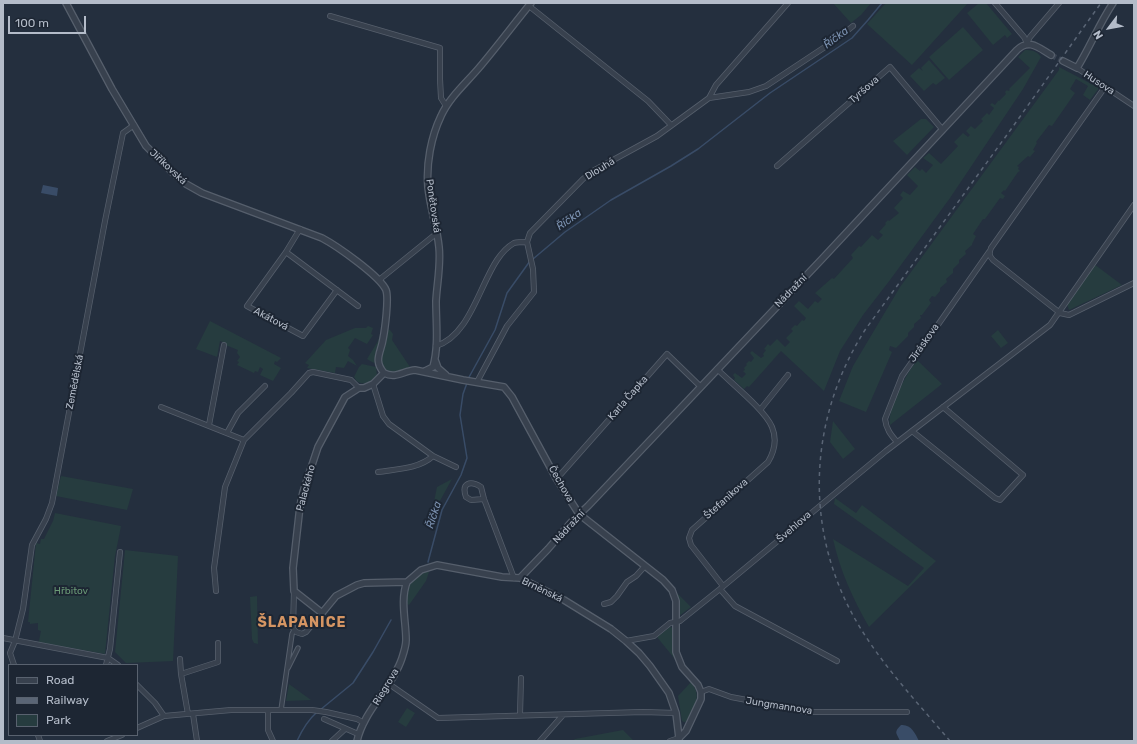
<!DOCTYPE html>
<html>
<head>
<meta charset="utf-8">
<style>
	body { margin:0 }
	#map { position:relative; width:1137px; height:744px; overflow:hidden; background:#242f3e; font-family:Rubik,sans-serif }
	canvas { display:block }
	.frame { position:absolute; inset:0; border:4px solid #b4bcc9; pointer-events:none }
	.legend { position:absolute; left:8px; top:664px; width:130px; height:72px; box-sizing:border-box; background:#1d2633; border:1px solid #59626f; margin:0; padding:5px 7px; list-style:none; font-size:12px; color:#b4bcc9 }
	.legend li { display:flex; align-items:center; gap:8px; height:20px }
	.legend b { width:20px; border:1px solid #59626f }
	.north { position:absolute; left:1089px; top:8px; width:40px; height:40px; -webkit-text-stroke:3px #1d2633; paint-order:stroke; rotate:238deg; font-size:11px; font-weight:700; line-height:16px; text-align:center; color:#b4bcc9 }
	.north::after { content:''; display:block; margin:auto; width:14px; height:18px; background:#b4bcc9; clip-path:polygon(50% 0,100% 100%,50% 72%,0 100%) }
	.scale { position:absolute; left:8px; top:16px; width:78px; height:18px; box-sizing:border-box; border:2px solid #b4bcc9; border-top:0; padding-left:5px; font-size:12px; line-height:14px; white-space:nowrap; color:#b4bcc9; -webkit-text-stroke:3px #1d2633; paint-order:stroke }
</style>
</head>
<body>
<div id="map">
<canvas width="1137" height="744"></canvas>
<div class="frame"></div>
<ul class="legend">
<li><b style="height:5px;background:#38414e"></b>Road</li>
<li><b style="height:5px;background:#5a6575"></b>Railway</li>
<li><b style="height:11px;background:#263c3f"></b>Park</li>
</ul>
<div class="north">N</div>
<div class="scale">100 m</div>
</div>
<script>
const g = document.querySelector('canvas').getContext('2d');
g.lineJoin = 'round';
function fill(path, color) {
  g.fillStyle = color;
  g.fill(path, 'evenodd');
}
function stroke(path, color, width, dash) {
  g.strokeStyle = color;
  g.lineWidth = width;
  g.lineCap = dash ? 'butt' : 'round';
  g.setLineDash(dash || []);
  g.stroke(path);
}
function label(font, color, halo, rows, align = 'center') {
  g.font = font + ' Rubik,sans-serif';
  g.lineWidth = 4;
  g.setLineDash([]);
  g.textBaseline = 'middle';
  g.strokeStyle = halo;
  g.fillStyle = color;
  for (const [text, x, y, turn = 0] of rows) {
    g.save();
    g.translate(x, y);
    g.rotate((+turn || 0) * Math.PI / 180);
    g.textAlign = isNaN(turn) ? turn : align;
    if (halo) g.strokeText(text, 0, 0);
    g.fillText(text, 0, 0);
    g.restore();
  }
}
fill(new Path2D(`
	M833 3H871L861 15 851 23Z
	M886 3H968L912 65 867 24Z
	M979 3H986L1012 34 1007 38 1005 35 993 45 967 13Z
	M963 27 983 50 949 80 929 57Z
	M1025 50C1032 50 1037 51 1041 57L1023 89 950 198 890 280 863 315 840 351 824 391 781 351 749 387 747 386 744 389 734 380 735 378 733 375 735 373 742 378 746 374 743 371 745 370 744 368 747 365 746 364 749 361 751 362 754 358 750 353 752 351 761 358 764 356 763 354 766 350 764 349 768 344 770 346 777 339 785 347 790 342 786 338 793 331 791 329 795 325 797 326 802 320 804 321 806 318 794 306 799 301 808 309 815 301 818 303 822 299 815 293 832 278 834 279 853 258 851 255 859 246 861 247 872 235 878 240 883 235 879 232 886 224 885 223 888 220 889 221 899 213 894 208 903 198 900 195 903 191 910 195 918 186 907 175 915 167 920 171 922 169 926 173 933 165 923 158 929 153 941 164 958 146 954 142 963 133 968 137 970 135 966 131 971 126 975 129 983 121 981 119 987 113 989 115 994 108 990 105 992 103 995 105 998 101 997 100 999 101 1006 94 1005 92 1007 90 1008 91 1010 90 1009 89 1030 68 1018 57Z
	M929 60 945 78 936 85 933 83 924 91 910 76 919 68 923 71 921 68Z
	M1059 67 1099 88 1090 100 1083 95 1088 86 1076 79 1070 89 1075 93 1052 126 1049 125 1036 142 1037 143 1033 150 1035 151 1030 157 1028 156 1017 166 1019 167 1018 169 1020 171 1018 172 1005 191 1004 190 1001 193 1005 196 1003 199 1000 198 985 219H983L973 234 976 236 972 244V245L965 251 966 254 959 260V263L953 269V273L946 279 947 282 940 288V291L935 297 932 296 929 300 931 303 922 315H920L921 318 914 324V327L908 333V336L896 348 890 346 889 350 892 352 866 412 839 401 853 366 900 287 1059 70Z
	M921 119H926L934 127 907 155 893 141Z
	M1094 264 1122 285 1069 310 1067 304Z
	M210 321 281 358 277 362 275 361 274 364 281 368 273 381 260 375 263 369 260 367 258 372 255 371 254 373 237 365 239 362 237 361 240 357 237 353 238 350 223 344V342L220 341 217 357 196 349Z
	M368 326 373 328 371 334 373 335 367 344 355 338 348 348 350 350 348 356 353 360 357 366 348 361 344 368 336 367 335 373 307 368 309 365 305 363 326 340 355 328H366Z
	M387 329 390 330 393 334 392 340 410 367C400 370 391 377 382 367 378 358 386 341 387 329Z
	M998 330 1008 343 1001 348 991 336Z
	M381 332C380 343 374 352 375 363L372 362 367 359 378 341Z
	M917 360 942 384 890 425C887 408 906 375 917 360Z
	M362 364 376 367 377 375C374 380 365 386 358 382 356 381 355 378 354 377L359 367Z
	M833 421 855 449 843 459 830 442Z
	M61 476 133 489 127 510 56 496Z
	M452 479 436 508 433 507 437 487Z
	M835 498 856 513 862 505 936 561 869 627C853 599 840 571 833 539L908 586 924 568 834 504Z
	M55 513 121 526 115 556 105 654 38 642 39 641 41 631 38 630V623L30 624V622H28L36 543 40 544 41 539H44L53 521Z
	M125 550 178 556 173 661 126 663 115 652Z
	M426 571 429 572 426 581 409 605 407 604C406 586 411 580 426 571Z
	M677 593 691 607 679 616V605Z
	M257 596 258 644 254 643 252 639 250 597Z
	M670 627 673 628 676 656 674 658 657 637Z
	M691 682C703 697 694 707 686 722H684L682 721 678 696Z
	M289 684 311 700 286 701Z
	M407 708 415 713 406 727 398 722Z
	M623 730 634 741H573L575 739Z`), '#263c3f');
fill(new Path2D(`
	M43 185 58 188 57 196 41 193Z
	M901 725C911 724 915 733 919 741H900C897 733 893 733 901 725Z`), '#394c67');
stroke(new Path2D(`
	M533 259 565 232 611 200 671 166 698 149 770 93 852 38 868 20 882 3
	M468 379 495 330 507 293 530 261
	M428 562 442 510 461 475 467 458 460 415 463 394 467 383
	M320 710 353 683 373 652 391 620
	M297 741C302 730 308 720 317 712`), '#394c67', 1.5);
stroke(new Path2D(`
	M1051 55 1063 61`), '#3a4453', 5.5, [5.5, 3]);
const pedestrian = new Path2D(`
	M288 668 298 648
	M281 710 292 634 294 630`);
const minor = new Path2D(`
	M995 3 1024 37 1027 43
	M529 6 648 101 671 125
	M330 16 440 48V79L441 98 446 106
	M1027 43 1030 37 1059 3
	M1077 68 1134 106
	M1105 87 991 248C989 253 989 256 993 260L1060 313 1069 315 1134 283
	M709 98 749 92 766 86 837 39 853 26
	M777 166 890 67 942 129
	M300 229 286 252 247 306 303 336 337 290
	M527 242 530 233 583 179 593 171 657 136 709 98 716 85 788 3
	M286 252 358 306
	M379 280 437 233
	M436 346C469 336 479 287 497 260 501 254 507 247 514 243 518 242 523 242 527 242
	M717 369C731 383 765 410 772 427 777 439 774 452 768 462L692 530 689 538 691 545 723 586
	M477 382 507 326 534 292 533 269 527 242
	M373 384 383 416 389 424 433 456 456 467
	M161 407 244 440
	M760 410 788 375
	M209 425 224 345
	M912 431 995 498 1000 500 1023 475 943 407
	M227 433 238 413 265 386
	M897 442C891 435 886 429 885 419L902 376 989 252
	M378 472C396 469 419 469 433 456
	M556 478 561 474 667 354 701 387
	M484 499 471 500 466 497C461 483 470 480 481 487L484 499 514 578
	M720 589 735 606 837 661
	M216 591 214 568 225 487 244 440 291 393 309 373 313 372 351 380 359 388
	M294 591 293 628 296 632 302 634 306 632 322 613
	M604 604 611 602 617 596 627 582 636 576 645 566
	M3 638 108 658 118 665
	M626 641 654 636 670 623 680 621 720 589 886 451 1050 325 1134 205
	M180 659 181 674 188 714
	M14 665 10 653 15 641 23 609 32 545 46 519 52 503 105 221 123 133 134 125
	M106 665 110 649 120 552
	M181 674 218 662V643
	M389 684 438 718 643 712 676 713
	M137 685 155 703 164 716 231 710H312L326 712 357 719 364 723
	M701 692 709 689 731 697 789 708 806 712H907
	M268 710V730L273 741
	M193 714 197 741
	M520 715 521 678
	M324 719 358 734
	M137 728 164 716
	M38 735 40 741
	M107 741 122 735
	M332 741 345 729
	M540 741 563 715
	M670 741 679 738`);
const tertiary = new Path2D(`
	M66 3 112 89 146 146 173 173 186 184 202 193 322 238C337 246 380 276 386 290 389 298 385 329 383 339 381 353 373 360 384 373
	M1063 61 1077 68C1090 47 1099 24 1113 3
	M435 360 438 368 446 375
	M425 371 433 367C439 345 436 323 436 301 437 283 441 265 439 247 437 227 430 207 428 187 426 164 431 137 441 116 449 98 465 84 478 69 496 48 513 25 531 3
	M520 578 548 549 573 520 588 506 822 259 1017 50C1029 38 1039 48 1051 55
	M679 738 686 731 701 699V692L698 685 682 667 676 652V601L672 590 663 580 579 514 556 478 512 397 504 387 463 380 415 370C403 371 396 379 384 373L373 384 364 388H359L345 397 318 447 303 492 300 506 293 568 294 591 322 613 336 596 357 585 364 583 407 582 421 570 437 565 502 577 520 578 564 600 611 629 626 641 639 653 650 666 669 693 676 713 679 738V741
	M357 741C364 710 392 688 402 658 404 652 406 645 406 640 406 621 400 600 407 582`);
stroke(pedestrian, '#565f6c', 5.5);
stroke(minor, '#565f6c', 6);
stroke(tertiary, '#565f6c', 8);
stroke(pedestrian, '#38414e', 3.5);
stroke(minor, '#38414e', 4.5);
stroke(tertiary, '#38414e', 5.5);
stroke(new Path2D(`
	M950 741C917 702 880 663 855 619 803 527 809 418 865 330L1009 132 1101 3`), '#5a6575', 1.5, [4, 4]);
label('10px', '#b4bcc9', '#1d2633', [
	["Husova",1099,83,33],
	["Tyršova",864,90,-41],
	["Jiříkovská",168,167,43],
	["Dlouhá",600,169,-32],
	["Ponětovská",433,206,82],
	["Nádražní",791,291,-46],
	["Akátová",271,319,28],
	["Jiráskova",924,343,-55],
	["Zemědělská",75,382,-79],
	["Karla Čapka",628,398,-49],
	["Čechova",561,484,60],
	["Palackého",306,488,-75],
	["Štefanikova",726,499,-42],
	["Nádražní",569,527,-47],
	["Švehlova",794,527,-41],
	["Brněnská",542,590,26],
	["Riegrova",386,687,-59],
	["Jungmannova",779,706,9]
]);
label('10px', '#6b9a76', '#1d2633', [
	["Hřbitov",71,591]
]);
label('italic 11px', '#7c92b1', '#1d2633', [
	["Říčka",836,38,-37],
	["Říčka",569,220,-36],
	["Říčka",434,515,-72]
]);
g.letterSpacing = '1px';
label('bold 14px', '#d59563', '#1d2633', [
	["ŠLAPANICE",302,623]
]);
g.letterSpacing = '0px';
</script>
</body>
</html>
